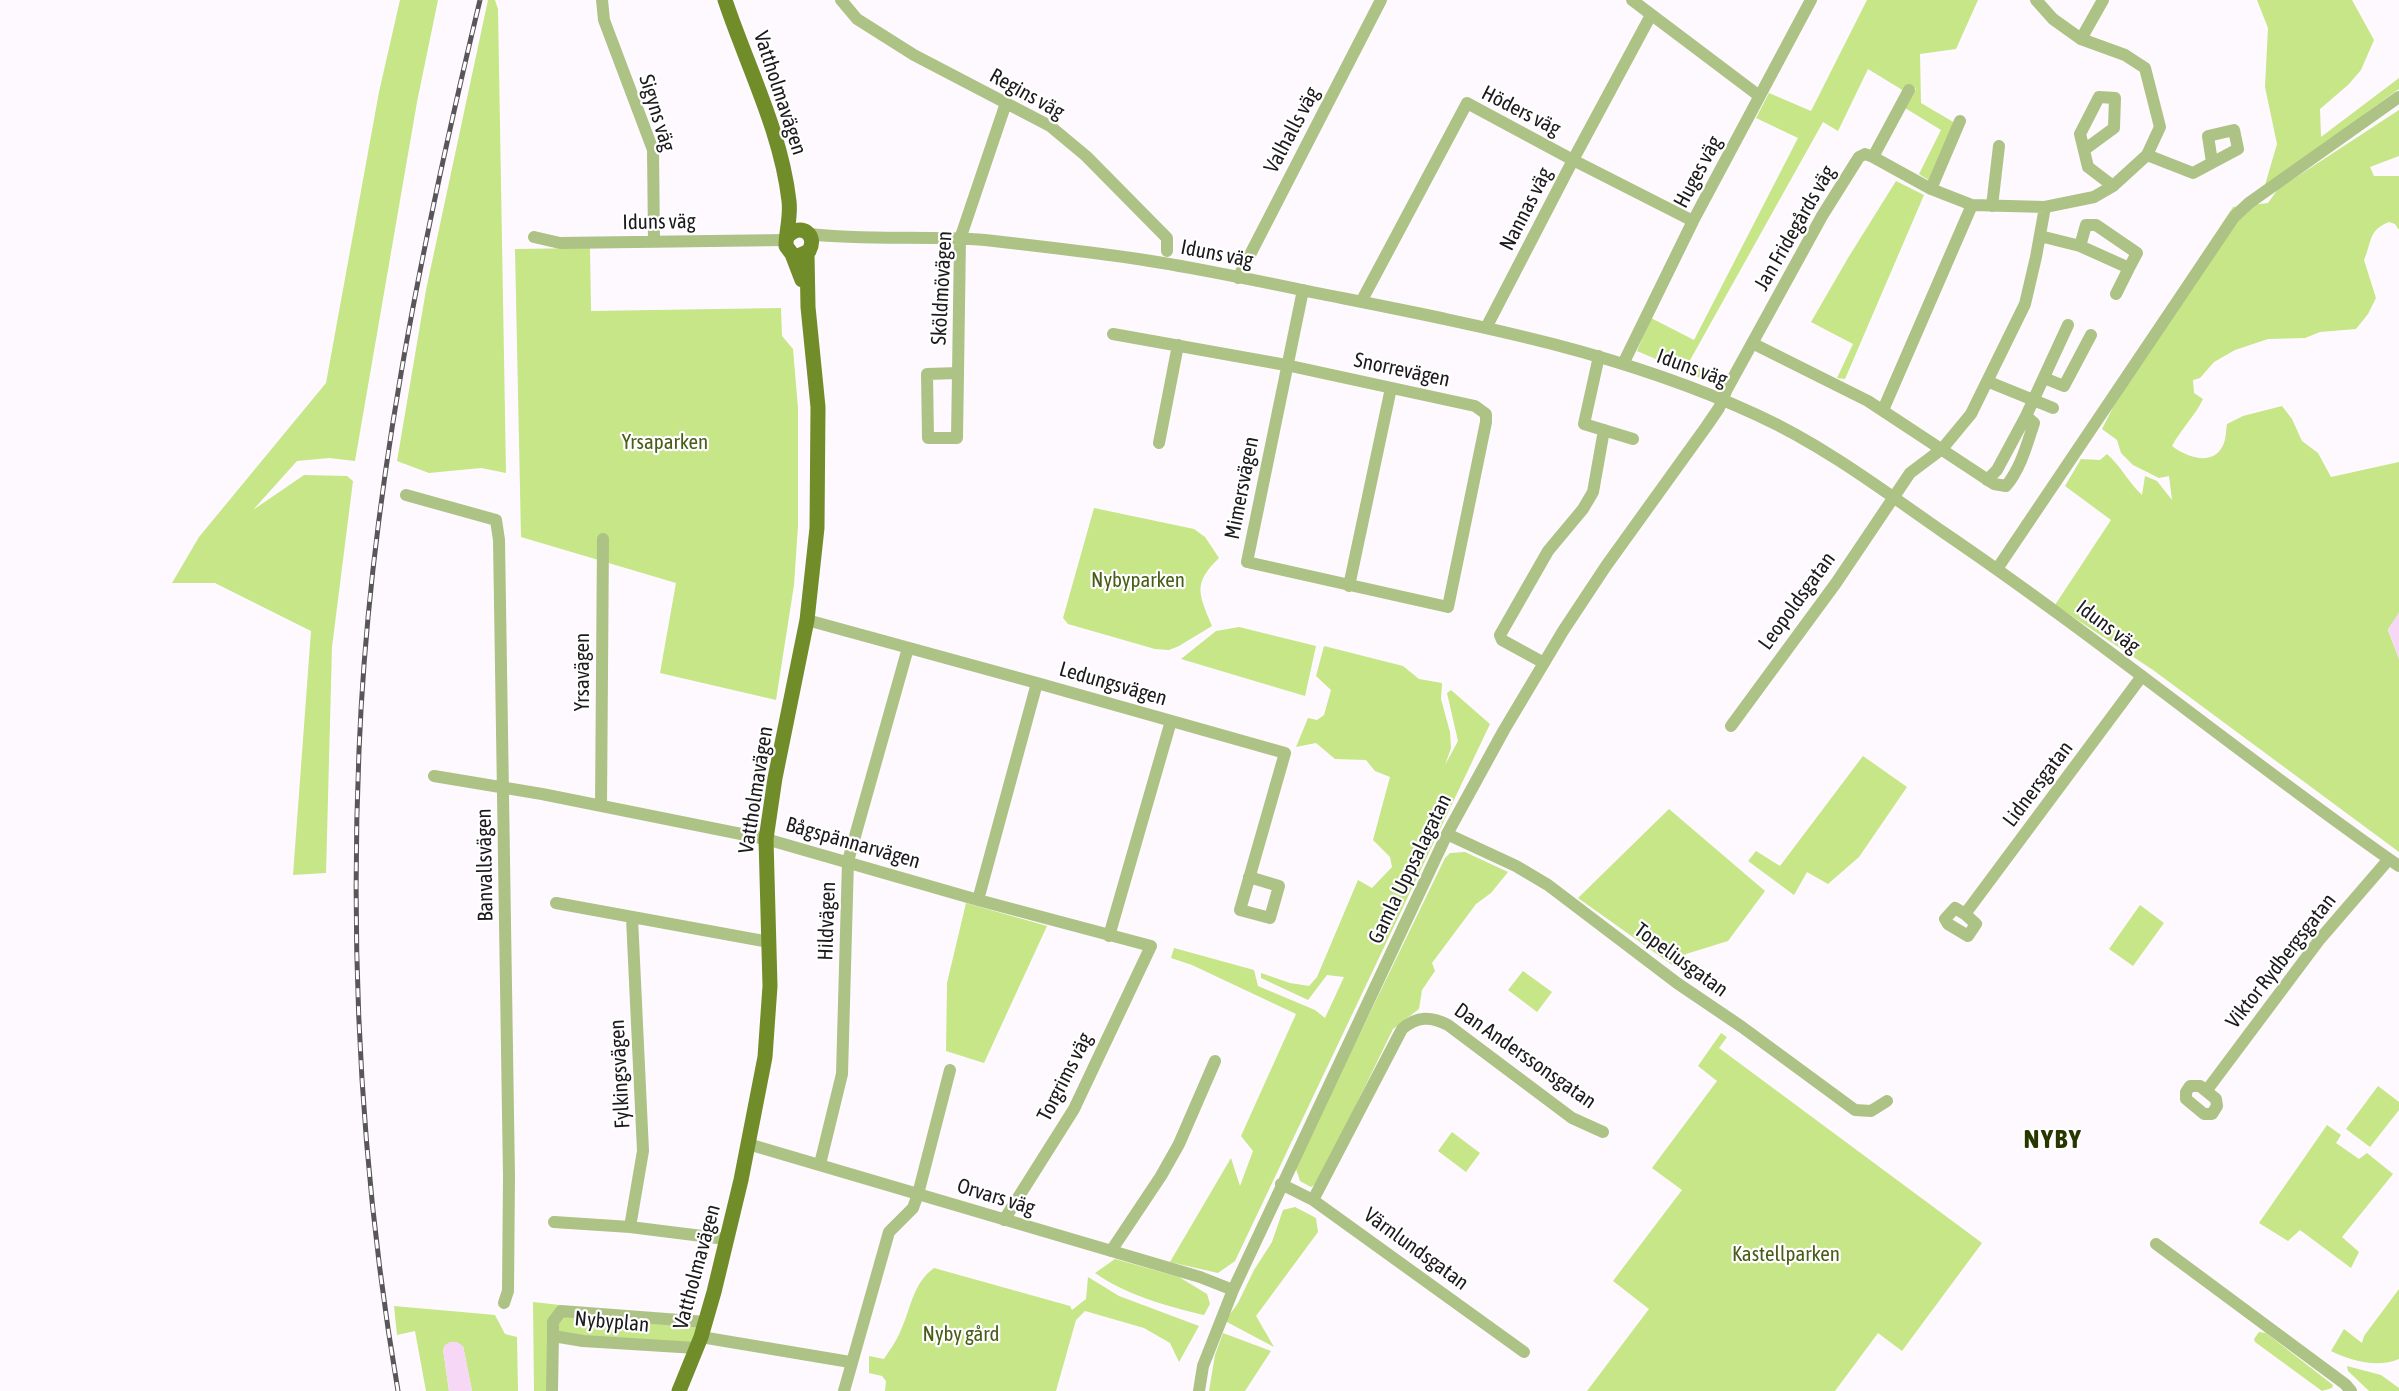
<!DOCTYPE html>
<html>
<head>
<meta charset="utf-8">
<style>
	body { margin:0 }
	canvas { display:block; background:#fef9fe }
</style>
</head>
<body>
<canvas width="2399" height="1391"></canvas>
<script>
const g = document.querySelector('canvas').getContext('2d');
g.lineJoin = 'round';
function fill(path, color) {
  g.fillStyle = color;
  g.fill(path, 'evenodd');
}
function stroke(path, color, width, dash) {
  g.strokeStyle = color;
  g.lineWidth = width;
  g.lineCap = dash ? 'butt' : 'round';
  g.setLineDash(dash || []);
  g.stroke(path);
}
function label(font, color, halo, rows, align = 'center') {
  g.font = font + ' "Asap Condensed",sans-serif';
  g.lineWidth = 4.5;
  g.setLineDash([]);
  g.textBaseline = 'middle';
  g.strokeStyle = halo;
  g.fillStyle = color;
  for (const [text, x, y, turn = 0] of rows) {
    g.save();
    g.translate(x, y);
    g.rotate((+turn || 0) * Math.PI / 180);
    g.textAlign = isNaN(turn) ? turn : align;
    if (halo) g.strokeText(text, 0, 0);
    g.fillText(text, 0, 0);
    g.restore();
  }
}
fill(new Path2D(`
	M400 0H438L417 102 355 461 329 458 297 461 253 510 304 475 347 476 353 481 332 647 326 873 293 875 311 631 215 583H172L199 537 326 383 379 92Z
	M488 0H495L498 9 506 473 481 468 429 473 397 461 426 290Z
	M1867 0H1978L1956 49 1920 54 1921 103 1955 123 1930 181 1919 174 1941 130 1905 108 1916 89 1910 84 1904 91 1868 69 1838 131 1823 122 1689 362 1722 381 1719 386 1637 351 1651 318 1694 340 1798 138 1756 118 1769 93 1811 111Z
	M2257 0H2352L2374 40 2361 70 2348 85 2320 109 2321 137 2399 78V89L2310 154 2265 185 2277 144 2265 87 2268 28Z
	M2399 110V156L2370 167 2374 176H2399V230L2395 224 2389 222C2368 230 2372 242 2364 260L2376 298 2368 314 2356 329 2320 332 2305 338 2268 339 2235 350 2214 362 2200 378 2193 380 2194 393 2203 399C2195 416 2181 429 2172 446 2186 457 2215 468 2224 443 2226 438 2226 430 2227 424L2243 416 2282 406 2292 419 2302 441 2318 453 2331 477 2399 462V613L2388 630 2399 659V852L2153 670 2055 605 2111 520 2065 486 2081 459 2100 460 2107 454C2121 466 2128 482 2142 495L2145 476 2157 481 2172 500 2169 476 2159 478 2133 465 2121 453 2117 440 2102 429 2155 325 2233 207 2268 203 2278 189Z
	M1896 181 1924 195 1845 379 1837 378 1853 344 1811 322 1848 258Z
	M590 248 591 311 781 308 782 336 793 349 798 408V526L794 585 776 700 660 673 676 583 521 537 515 249Z
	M1094 508 1194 529 1205 537 1219 558C1192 584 1199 594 1212 626L1179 646 1169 650 1155 649 1068 624 1063 618Z
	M1239 627 1316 646 1305 696 1181 659 1216 631Z
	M1324 646 1403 666 1419 679 1442 683 1441 699 1450 732 1451 748 1445 765 1458 741 1447 693 1451 690 1490 724 1235 1261 1218 1273 1170 1262 1231 1158 1240 1186 1253 1151 1241 1136 1296 1014 1192 965 1171 958 1174 948 1254 970 1258 986 1315 1010 1325 1018 1344 977 1327 975 1308 1000 1261 978V973L1290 983 1309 986 1317 977 1358 880 1372 888 1392 867 1390 857 1373 840 1390 777 1375 771 1366 760 1335 759 1316 743 1296 747 1308 718 1317 720 1324 715 1331 690 1316 676Z
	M1863 756 1907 787 1859 857 1828 884 1807 872 1794 895 1748 861 1756 851 1780 866Z
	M1669 809 1765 891 1728 941 1686 954 1675 967 1578 898Z
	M1465 852 1508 872 1491 893 1476 904 1432 963 1435 971 1422 990 1419 1009 1393 1029 1318 1183 1311 1187 1300 1181 1296 1169 1301 1155 1445 858 1450 853Z
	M966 903 1047 926 984 1063 946 1051 947 983Z
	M2140 905 2164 923 2133 966 2109 949Z
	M1523 971 1552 992 1537 1012 1508 990Z
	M1721 1033 1727 1037 1719 1048 1982 1243 1902 1351 1878 1333 1835 1391H1587L1649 1309 1613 1281 1682 1190 1652 1168 1717 1081 1698 1066Z
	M2378 1086 2399 1102V1110L2370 1147 2346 1129Z
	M2327 1125 2341 1135 2336 1143 2359 1159 2367 1153 2393 1174 2342 1237 2359 1252 2351 1268 2300 1230 2288 1241 2259 1223Z
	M1452 1132 1480 1153 1466 1172 1438 1151Z
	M1295 1207 1316 1218 1318 1232 1256 1316 1274 1347 1225 1321 1238 1303 1254 1270 1272 1242 1283 1210Z
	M1115 1259 1179 1277 1207 1294 1210 1304 1204 1315C1169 1307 1124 1294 1095 1273Z
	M934 1268 1070 1306 1072 1310 1086 1299 1088 1277 1119 1296 1199 1326 1179 1362 1170 1343 1144 1328 1085 1311 1076 1320 1056 1391H885L886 1381 882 1376 869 1373V1356L884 1359C890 1350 897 1340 901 1330 911 1308 913 1283 934 1268Z
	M2399 1289V1359C2377 1368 2351 1361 2331 1351L2344 1329 2362 1343 2364 1336Z
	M533 1302 560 1305 562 1311 706 1322 696 1348 554 1336 552 1391H534Z
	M394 1306 495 1315 505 1334 517 1337 518 1391H472L463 1346 443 1349 449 1391H426L415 1331 397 1335Z
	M2259 1332 2266 1333 2333 1385 2332 1388 2322 1391 2255 1342 2254 1339Z
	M1223 1333 1271 1351 1245 1391H1209L1215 1355Z
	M2347 1366 2381 1375 2399 1388V1391H2369L2348 1371Z`), '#c6e687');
fill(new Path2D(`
	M2399 613V659L2388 629Z
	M450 1342H457L463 1346 472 1391H449L443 1349 445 1345Z`), '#f6d8f6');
stroke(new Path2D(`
	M602 0 604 20 653 150 654 241
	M841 0 857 19 914 55 1050 126 1086 156 1167 238V251
	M1632 0 1758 95
	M2081 39 2103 0
	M2084 150 2114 128 2115 98 2099 97 2080 134 2088 167 2113 186
	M2147 155 2193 173 2238 149 2234 130 2208 136 2212 162
	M1873 157 1931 189 1972 205 2045 207 2094 197 2113 186 2147 155 2160 127 2145 68 2125 55 2081 39 2053 19 2036 0
	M1931 189 1960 121
	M1992 206 1999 146
	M809 234C868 241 927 235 985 240 1029 245 1073 250 1117 256 1192 266 1267 283 1342 298 1484 326 1625 354 1757 415 1823 445 1884 491 1943 532 2099 638 2244 758 2399 866
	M2040 236 2080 246 2129 268 2137 253 2096 225H2086L2080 246
	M534 237 560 243 786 240
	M1238 278 1381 0
	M2116 294 2129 268
	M1361 302 1467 103 1573 160 1693 221
	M1487 326 1573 160 1651 15
	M1113 334 1286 365 1475 406 1486 414V422L1448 607 1247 562 1303 290
	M1752 343 1868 401 1994 484 2006 486C2021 468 2027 444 2034 423L2026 416
	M1599 356 1584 424 1633 439
	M1623 364 1693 221 1811 0
	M958 373 957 438H928L927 374 958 373 960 239 1006 103
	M2044 378 2064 386 2091 335
	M1989 382 2053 408
	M1883 410 1972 205
	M1159 443 1178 345
	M1987 480 1997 470 2026 416 2068 325
	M406 495 496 520 499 540 509 1176 508 1291 504 1303
	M1997 569 2234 217 2249 203 2399 97
	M1349 586 1391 388
	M807 620 1037 683 1285 753 1240 910 1270 918 1279 886 1249 877
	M1544 663 1502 640 1500 635 1548 551 1583 509 1593 492 1604 430
	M1731 726 1836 583 1910 473 1942 449 1971 414 2025 304 2036 257 2045 207
	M434 776 542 794 766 839 978 900 1151 946 1074 1109 1004 1220
	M601 806 603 539
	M1447 834 1516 866 1548 885 1677 983 1742 1027 1855 1110 1871 1111 1887 1101
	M978 900 1037 683
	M556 903 769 942
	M1965 914 1955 908 1945 919 1948 924 1968 936 1976 924 1965 914 2142 676
	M1109 936 1171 721
	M2190 1086H2200L2216 1099 2217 1106 2212 1114H2204L2186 1099V1092Z
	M2207 1090 2320 939 2389 859
	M748 1144 1200 1277 1233 1290
	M820 1164 842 1074 848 861 908 648
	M1281 1184 1313 1200 1524 1352
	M1313 1200 1402 1029C1417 1016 1431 1016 1448 1025L1572 1118 1603 1132
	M554 1222 630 1227 726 1239
	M630 1227 643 1151 632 918
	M2156 1244 2345 1384 2351 1391
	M1111 1251 1161 1176 1179 1144 1215 1061
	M701 1337 850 1362
	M696 1348 583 1341 553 1336V1322L561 1311 706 1322
	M552 1391 553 1336
	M844 1391 889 1232 913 1208 918 1194 950 1070
	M1199 1391 1203 1366 1233 1290 1447 834 1504 730 1563 631 1606 566 1706 427 1719 408 1727 389 1822 216 1859 157 1865 154 1873 157 1909 90`), '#adc285', 12);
stroke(new Path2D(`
	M725 0C747 66 781 131 789 201 791 217 786 231 786 246L792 254 802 280
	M788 236C801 222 818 235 809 251L798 256
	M679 1391 701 1337 714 1292 741 1180 765 1057 770 986 766 839 775 778 807 620 817 528 818 407 808 307 807 253`), '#718d2a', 15);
const rail = new Path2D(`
	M398 1391C362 1180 350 965 359 751 369 498 421 246 480 0`);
stroke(rail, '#595659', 5);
stroke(rail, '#fff', 3, [9]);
label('21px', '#1c1a1c', '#fff', [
	["Vattholmavägen",780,93,72],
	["Regins väg",1027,94,29],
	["Höders väg",1521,111,27],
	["Sigyns väg",657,113,73],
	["Valhalls väg",1292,130,-62],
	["Huges väg",1698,172,-62],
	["Nannas väg",1526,209,-63],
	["Iduns väg",659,222,-1],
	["Jan Fridegårds väg",1795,228,-60],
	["Iduns väg",1217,254,11],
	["Sköldmövägen",942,288,-87],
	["Iduns väg",1692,368,20],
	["Snorrevägen",1402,370,12],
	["Mimersvägen",1242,488,-79],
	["Leopoldsgatan",1797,601,-54],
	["Iduns väg",2108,627,37],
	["Yrsavägen",582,672,-90],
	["Ledungsvägen",1113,684,16],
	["Lidnersgatan",2038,784,-53],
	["Vattholmavägen",756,790,-81],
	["Bågspännarvägen",853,843,16],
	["Banvallsvägen",485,865,-91],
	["Gamla Uppsalagatan",1410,869,-64],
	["Hildvägen",827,921,-88],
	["Topeliusgatan",1681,960,36],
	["Viktor Rydbergsgatan",2281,961,-52],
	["Dan Anderssonsgatan",1525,1056,35],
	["Fylkingsvägen",620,1074,-93],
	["Torgrims väg",1065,1077,-63],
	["Orvars väg",996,1197,17],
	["Värnlundsgatan",1416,1249,36],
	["Vattholmavägen",697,1267,-75],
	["Nybyplan",612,1322,5]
]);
label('21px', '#495d18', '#fff', [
	["Yrsaparken",665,442],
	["Nybyparken",1138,580],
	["Kastellparken",1786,1254],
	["Nyby gård",961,1334]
]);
g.letterSpacing = '1.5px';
label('bold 27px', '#283700', '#fff', [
	["NYBY",2053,1139]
]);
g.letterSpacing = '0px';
</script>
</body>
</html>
